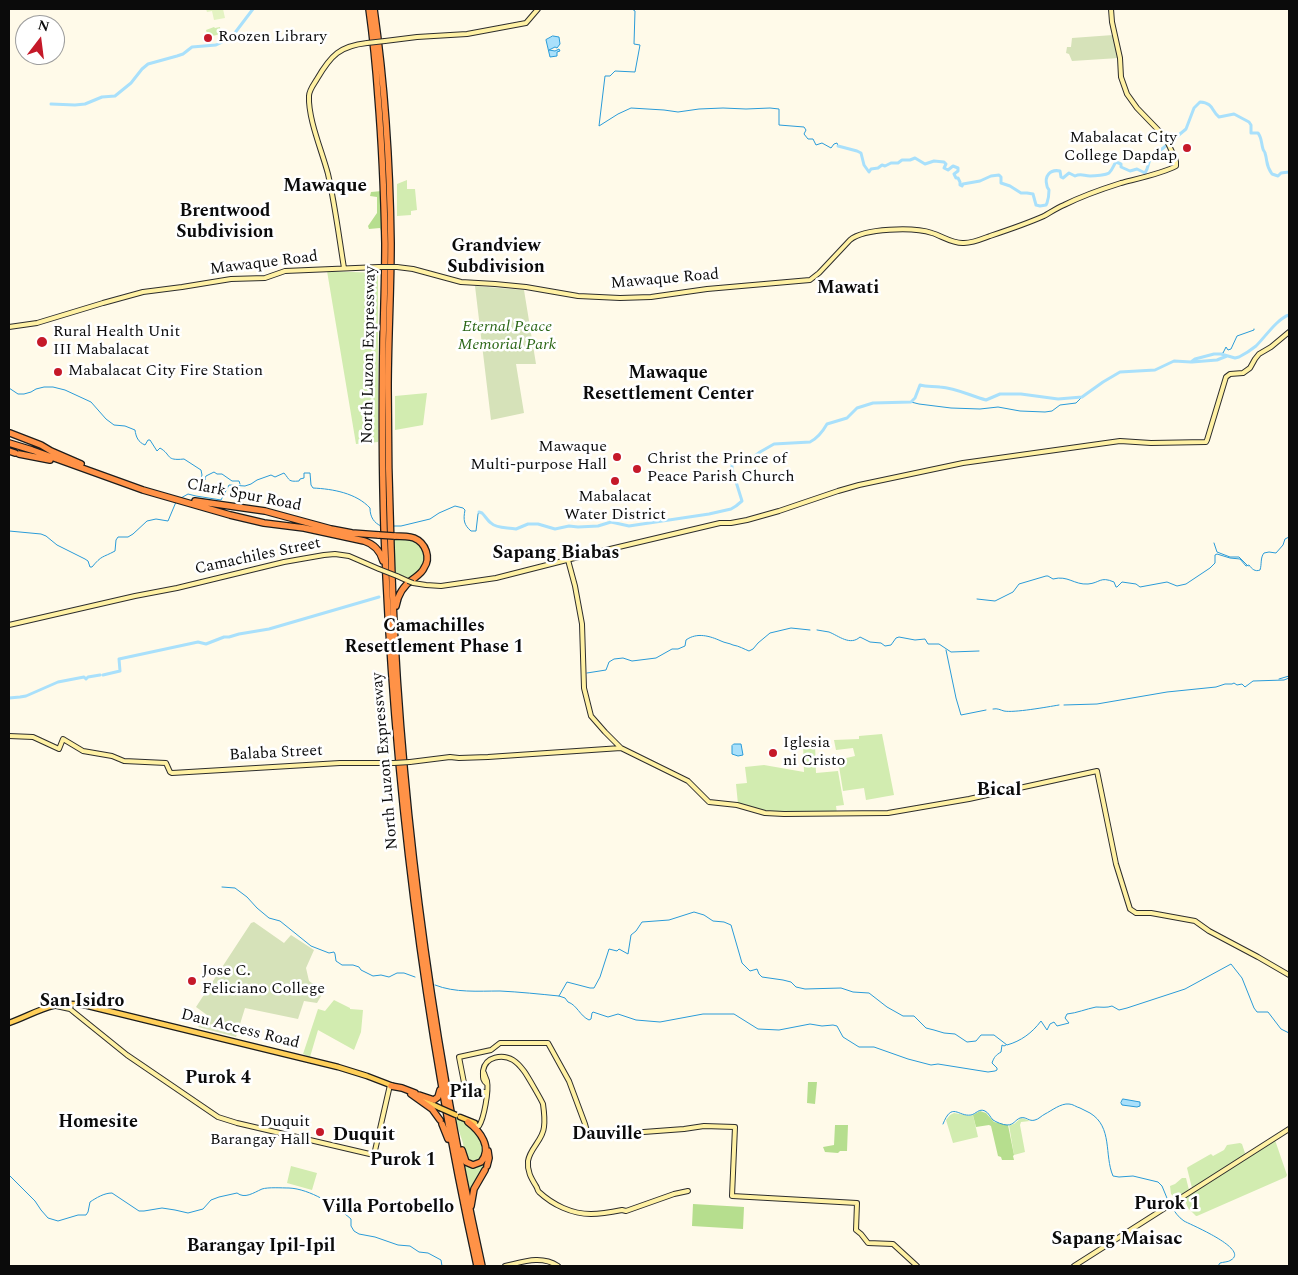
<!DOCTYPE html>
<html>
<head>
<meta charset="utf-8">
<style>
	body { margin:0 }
	#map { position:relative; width:1298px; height:1275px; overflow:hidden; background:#fffae9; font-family:Spectral,serif }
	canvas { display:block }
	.frame { position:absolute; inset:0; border:10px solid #0b0b0b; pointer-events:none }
	.north { position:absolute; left:15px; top:15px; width:50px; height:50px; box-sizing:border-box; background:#fff; border:1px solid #9d9d9d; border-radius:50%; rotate:15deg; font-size:14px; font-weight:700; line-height:20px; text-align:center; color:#0b0b0b }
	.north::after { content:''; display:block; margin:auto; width:18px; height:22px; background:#c51929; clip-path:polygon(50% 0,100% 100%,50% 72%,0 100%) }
</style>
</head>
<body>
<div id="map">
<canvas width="1298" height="1275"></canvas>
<div class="frame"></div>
<div class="north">N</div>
</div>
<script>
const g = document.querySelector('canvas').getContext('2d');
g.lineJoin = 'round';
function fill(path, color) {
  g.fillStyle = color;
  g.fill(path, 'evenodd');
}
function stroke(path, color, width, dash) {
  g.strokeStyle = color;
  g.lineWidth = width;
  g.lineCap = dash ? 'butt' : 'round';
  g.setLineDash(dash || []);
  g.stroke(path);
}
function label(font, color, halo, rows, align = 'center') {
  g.font = font + ' Spectral,serif';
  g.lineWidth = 5;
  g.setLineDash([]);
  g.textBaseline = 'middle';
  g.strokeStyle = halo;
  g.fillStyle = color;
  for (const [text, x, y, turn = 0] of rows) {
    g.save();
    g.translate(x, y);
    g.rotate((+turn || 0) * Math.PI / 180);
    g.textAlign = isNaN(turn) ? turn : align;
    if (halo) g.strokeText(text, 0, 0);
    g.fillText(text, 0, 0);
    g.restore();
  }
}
fill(new Path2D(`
	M214 27 215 28 220 27 221 34 208 37 206 30Z
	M407 180V189H415L417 210 411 211V215L397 216V184Z
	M327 271 378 273V442L356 444Z
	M427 393 423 425 395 430V396Z
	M392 539 409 540 422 546 426 558 421 571 409 580 394 574Z
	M882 734 894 795 866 800 864 788 843 791 838 760 855 756 853 748 836 750 834 740 859 739V736Z
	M803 743H815L816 773 838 771 844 805 836 806 837 813H769L738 804 736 784 747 783 745 767 764 765 804 772Z
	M334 1000 350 1008V1009L363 1010 361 1032 354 1050 318 1030 310 1057 303 1054 318 1009 325 1011Z
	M954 1113 970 1116 973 1115 978 1137 953 1143 946 1120 950 1115Z
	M454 1116 472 1126 484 1145 483 1159 471 1164 465 1156 463 1143Z
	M1021 1118 1025 1119 1030 1121 1021 1122 1020 1125 1025 1152 1014 1155 1009 1125 1014 1124Z
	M1275 1140 1287 1175 1286 1177 1197 1216H1196L1188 1208 1184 1198Z
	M1240 1143 1242 1144 1245 1153 1244 1155 1192 1188 1187 1168 1188 1167 1209 1155 1211 1154 1213 1156 1224 1150 1227 1145Z
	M461 1157 468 1164 486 1157 487 1161 471 1202Z
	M291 1166 317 1173 312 1190 287 1183Z
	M1182 1178H1186L1189 1190 1180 1196H1173L1171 1194 1170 1186 1175 1184Z`), '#d2ecb0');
fill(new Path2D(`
	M382 191 384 231H381L380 228 369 229 368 226 377 213V197L370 196 371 192Z
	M808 1082H817L815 1104 807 1103Z
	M980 1111 986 1113 994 1122 1008 1125 1014 1155 1013 1156 1014 1160H1002L1001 1157 998 1156 991 1126 989 1125 976 1127 973 1115Z
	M835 1125H848L847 1151H840L838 1153 825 1152 823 1147 834 1145Z
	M693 1204 744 1207 743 1229 692 1226Z`), '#b6de8e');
fill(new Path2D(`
	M1113 35 1119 58 1072 61 1069 54 1066 53 1067 47H1071L1072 38Z
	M475 286 524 290 536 364H516L524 413 491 420Z
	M254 922 284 943 291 935 314 950 306 968 309 981 324 991 317 1003 304 1001 298 1019 245 1008 236 1037 198 1027 207 1015 196 1007 251 923Z`), '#d6e2b9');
fill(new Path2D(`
	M206 9H223L225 18 214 20 212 11 207 12Z`), '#e4f3c2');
const water = new Path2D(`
	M553 36 559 37 560 44 557 48 555 47 549 50 555 51 559 49 560 51 557 52V56L550 57 546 40Z
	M734 744H741L743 755 738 756 732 754V746Z
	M1123 1099 1140 1102V1106L1137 1107 1122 1105 1121 1103Z`);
fill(water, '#a9e0fb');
stroke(water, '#2a9bd8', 1);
stroke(new Path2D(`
	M632 9 635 11 634 44 640 45 635 72 615 71 610 76H605L599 126 618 114 631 108 664 110 678 112 699 109 723 108 746 109 770 108 779 109V125L804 127 806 130 804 134 808 139H813L816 145 822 143 831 148 834 144 837 143 838 146
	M1221 354 1223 353 1226 347 1228 350 1231 349 1237 336 1254 330V329
	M9 388 18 394H24L31 392 36 389 44 387H53L65 390 91 402 106 419 114 425 125 426 135 430C136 437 138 442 145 445L148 440H150L157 451 160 448C172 455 165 461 184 459L201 470 202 475 200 481H204L206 479 205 478 206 476 214 472 217 474H222L232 481H239L240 484
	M911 402 919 404 951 408 980 409 998 407 1020 411 1045 412 1052 411 1060 405 1076 403 1082 397
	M181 498 188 494 196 496 221 500 229 485 245 486 251 484 257 480 271 475 275 477 284 473C290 480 288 482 299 481L300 479 304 478V473H310L311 485 313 488C333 489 356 493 370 508 370 517 374 523 381 526
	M393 526H401L430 519 439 513 455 506 463 508 465 510C463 520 464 525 471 531H476L478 514 479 512
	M9 531 41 534 46 536 57 545 85 559 88 561 90 567H92C102 555 102 558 115 551L116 540 118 537H128L133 534 147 521 156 519 168 521 176 502
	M1214 543 1217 552 1230 557H1239L1248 566
	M977 599 995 601 1013 592 1019 584 1046 576H1048L1053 579C1068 575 1074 585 1088 584 1100 583 1100 576 1114 582L1116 587H1117L1122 582 1136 584 1140 587 1167 582 1177 586 1186 584 1210 568 1215 563V555L1217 554 1230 558 1240 559 1246 566 1249 565C1252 569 1255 572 1260 570 1262 564 1260 558 1264 553L1269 552 1276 553 1283 545 1285 539 1289 537
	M817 630C821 631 825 631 829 632 839 636 850 646 860 637L870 642 881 643 885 646 891 645 896 638 899 637 915 640 925 639 928 644H939L951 652 979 651
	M946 650 956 698 961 715 986 710
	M587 673 606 670 609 662 614 659 623 658 632 661 656 658 672 649H678L685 646 686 640C697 632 710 636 721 641 725 643 729 643 733 645 739 646 744 649 749 651L753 649 758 643 770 633 791 628 810 630
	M1279 679 1289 676
	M1064 705 1097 704 1167 692 1216 687 1225 684H1232L1234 683 1237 685 1242 684 1245 687 1253 681 1284 680 1289 678
	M993 709C998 708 1000 710 1004 711 1014 713 1047 707 1059 705
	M222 887 235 888 247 897 257 908 269 918 280 921 311 946 329 953 334 952 335 954 336 961 342 965H353L359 967 361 970 373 976 381 975 389 977 397 973H404L415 977
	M435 985C455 993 478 991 500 991 520 992 539 994 559 996L565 998 568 1002C577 1005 580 1016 589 1020L591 1019 592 1013 593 1012 608 1017 618 1014 636 1020 660 1022 703 1014H734L758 1029 779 1030 810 1024 822 1026 833 1025 837 1026 843 1037 859 1047H874L908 1059 931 1065 938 1064 988 1072 995 1071 997 1070V1068L992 1063C994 1057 996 1055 1001 1052L1002 1045 1004 1046 1006 1045
	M559 996 567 982 590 988H594L600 977 609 949 617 951 619 949 628 954 631 935 636 931 642 922 669 920 694 912 704 915 713 921 724 922 731 925 742 963 750 971 757 969 759 974 762 977 783 980 791 982 796 987 805 989 841 988 853 992 869 993 887 1007 903 1016H914L926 1028 934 1030 944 1033 955 1034 967 1042 976 1041 981 1035H994L1007 1045C1021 1041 1032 1033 1041 1021L1047 1030 1050 1024 1054 1022 1057 1026 1069 1023 1065 1018 1067 1014C1077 1013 1086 1009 1096 1007 1101 1007 1107 1008 1112 1006L1119 1010 1127 1008 1185 989 1231 964 1242 978 1254 1008 1257 1012H1268L1281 1029 1289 1033
	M943 1124C952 1101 958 1117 971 1115 976 1114 979 1108 985 1111 989 1113 990 1117 993 1120 996 1122 1003 1125 1007 1125 1014 1125 1015 1120 1020 1118 1026 1116 1029 1122 1035 1120 1039 1119 1041 1116 1045 1114 1051 1111 1061 1103 1069 1104 1073 1104 1076 1107 1080 1108 1083 1110 1087 1111 1090 1113 1113 1127 1104 1155 1113 1176L1119 1177 1133 1176 1158 1182 1162 1186 1169 1203
	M9 1175 35 1201 41 1210 48 1218 58 1221 78 1215H86L88 1212 90 1202C96 1198 104 1193 112 1193L139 1211H144L162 1208 175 1210 188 1213 203 1209 211 1200 219 1197 237 1193C245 1199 253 1193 262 1189 268 1187 282 1188 289 1188 310 1189 335 1205 351 1219V1226L354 1231 359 1234 375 1237 398 1245 410 1246 419 1252 428 1253 441 1260 442 1266
	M1171 1206C1175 1212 1178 1217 1184 1221 1189 1224 1250 1249 1231 1260 1229 1262 1223 1262 1220 1263L1218 1266`), '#2a9bd8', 1);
stroke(new Path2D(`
	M51 104 75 105 85 104 102 97 115 96 131 83 142 69 148 64 177 56 183 54 192 47 216 45 231 38 253 9
	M838 146 857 151 861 153 864 165 869 172 871 169 878 168 882 165 885 166 891 163H898L902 160H910L915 158 925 164 934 161 944 162 946 164 944 168 948 170 953 166 958 168V171L954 174 956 178H958L960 182V185L962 186 963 184 980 181 991 176 999 175 1001 177V183L1010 186 1021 193H1027L1033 194 1036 205 1040 206 1046 205 1047 203C1048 200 1049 194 1049 190 1049 189 1047 188 1047 186 1044 176 1050 169 1060 171L1061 177 1063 178 1069 173 1075 176C1081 173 1084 176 1090 176 1095 176 1106 175 1109 173 1113 169 1113 166 1116 162L1121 164V167L1130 171 1137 169 1145 173 1147 169 1150 159 1186 129 1194 108 1200 102C1214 103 1211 111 1219 117L1234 114 1249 122 1251 125V133H1258C1262 138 1261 143 1263 149 1263 150 1265 152 1265 153 1268 162 1265 164 1272 174L1278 176 1281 173 1289 172
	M1192 362 1217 360 1227 356
	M479 512 482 513C485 516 488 521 491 523 497 529 508 527 516 529L528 524H538L555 529 569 526 578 527 598 526 611 522 629 526 709 514 731 509 736 506 742 501 732 469V465L735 458 751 459 760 452 774 444 810 442C818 438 823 431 827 424L847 418 857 408 873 403 911 402 915 398 920 385C927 387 933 386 940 387 956 388 971 396 986 400L1000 394H1021L1058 399 1082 397 1103 382 1120 372 1155 370 1174 361 1191 362 1195 359 1214 354H1221L1235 358 1239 357C1245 354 1251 350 1256 346 1265 337 1278 318 1289 315
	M103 675 120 671 119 659 198 642 206 644 224 637H229L239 634 269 629 379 597
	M9 698 20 697 26 696 58 682 84 677 86 679 88 677 100 675`), '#a9e0fb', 3);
const secondary = new Path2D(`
	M385 41 417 37 467 34 526 23 538 9
	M397 267 413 269 461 282 495 284 526 287 578 296 620 298 651 297 707 289 810 280 819 273 850 240C864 228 914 227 932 233 942 236 953 244 964 243 973 243 982 239 990 236 1008 230 1026 224 1044 216 1051 212 1057 208 1064 205 1082 196 1102 189 1121 183 1136 179 1164 173 1176 166V162L1175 158 1165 137 1137 108 1127 94 1121 77 1120 58 1112 22 1111 9
	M344 268C339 237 335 205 328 174 322 151 308 119 309 96 309 90 314 84 317 79 331 55 340 46 367 43
	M9 327 37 323 103 303 143 292 182 287 231 279 265 278 285 271 379 267
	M568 560 575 586 582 624 584 688 591 716 605 732 621 748 688 781 709 802 737 805 765 813 784 814 888 813 969 799 1097 771 1116 864 1130 909 1136 913H1151L1195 921 1209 931 1258 957 1289 975
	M397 576 408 581
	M413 583 426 585 441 586 496 578 606 550 720 523H731L747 520 779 511 838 491 859 485 963 463 1120 441 1151 443 1206 442 1207 440 1226 377 1230 374 1243 373 1250 368 1255 359 1259 354 1271 347 1289 332
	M9 625 135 596 177 588 284 562 324 555 335 554 349 556 379 569
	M9 736 33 737 59 749 63 739 83 751 112 756 124 761 166 763 170 772 172 773 340 763H394
	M410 762 450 757 459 758 488 757 621 748
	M56 1006 70 1009 127 1055 218 1117 237 1123 374 1155 390 1085
	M487 1084C482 1080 483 1077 483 1071 485 1056 503 1054 513 1060 518 1063 521 1067 524 1071 527 1075 542 1101 543 1104 544 1111 545 1120 544 1127 543 1140 530 1148 528 1161 527 1171 531 1178 536 1186 538 1189 537 1190 539 1192 553 1205 572 1214 591 1214 601 1214 612 1212 622 1210L626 1211 674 1194 688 1191
	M487 1093 481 1091 466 1093 459 1057 491 1050 500 1043H548L569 1081 585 1124 589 1138 603 1135 684 1129 704 1126 735 1127 732 1196 857 1203 856 1230 861 1234 868 1243 893 1244 917 1266
	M474 1125 479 1126C484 1118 489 1091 487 1081 486 1078 485 1076 484 1073
	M505 1266C523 1262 541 1255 558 1266
	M1074 1266 1289 1129`);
const primary = new Path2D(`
	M9 1023C37 1013 51 1000 84 1005L338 1067 367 1076 393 1086
	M423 1100 440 1108
	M460 1117 475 1123`);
const highway = new Path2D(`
	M369 9C373 38 376 68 378 97 382 146 384 194 385 243 385 275 384 307 383 339 382 402 382 466 384 529 393 777 424 1024 477 1266
	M374 9C385 86 390 165 391 243 391 292 388 341 388 389 388 442 389 495 391 548 398 789 430 1031 482 1266
	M10 433 41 445 51 451 81 464
	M9 443 32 450 143 490 230 515 264 523 304 528 364 541C374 544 380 550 383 561
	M9 451 15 453
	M19 454 50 460
	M195 501 265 511 331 529 352 533 379 535
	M394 536C401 536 408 536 414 538 426 543 431 558 424 568 422 573 417 576 413 579 403 586 398 594 396 606
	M391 1086 402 1088 415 1093
	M411 1094 432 1109 440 1120
	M419 1095 434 1100 438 1097 440 1090
	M442 1124 448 1139
	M462 1150 466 1162 473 1165 481 1162C493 1148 480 1131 468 1122
	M487 1166 489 1158 488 1151
	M471 1206 474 1189 485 1170`);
stroke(secondary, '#2d2d2d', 6);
stroke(primary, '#1c1c1c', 7);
stroke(highway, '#1c1c1c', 8);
stroke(secondary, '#fff1a4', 4);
stroke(primary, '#ffcf59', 4.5);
stroke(highway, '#ff9247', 5.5);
const secondaryBridge = new Path2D(`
	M367 43 385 41
	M379 267H397
	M379 569 397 576
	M408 581 413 583
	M394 763 410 762`);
const primaryBridge = new Path2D(`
	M440 1108 456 1115`);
const highwayBridge = new Path2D(`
	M379 535 394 536`);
stroke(secondaryBridge, '#2d2d2d', 6, []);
stroke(primaryBridge, '#1c1c1c', 7, []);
stroke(highwayBridge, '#1c1c1c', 8, []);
stroke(secondaryBridge, '#fff1a4', 4);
stroke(primaryBridge, '#ffcf59', 4.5);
stroke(highwayBridge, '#ff9247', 5.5);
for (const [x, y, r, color] of [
	[208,38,5,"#c51929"],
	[1187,148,5,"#c51929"],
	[42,342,6,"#c51929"],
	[58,372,5,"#c51929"],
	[617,457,5,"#c51929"],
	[637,469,5,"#c51929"],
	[615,481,5,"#c51929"],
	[773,753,5,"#c51929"],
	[192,981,5,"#c51929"],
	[320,1132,5,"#c51929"]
]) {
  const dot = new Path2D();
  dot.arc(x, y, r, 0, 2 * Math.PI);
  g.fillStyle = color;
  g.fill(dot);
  stroke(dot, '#fff', 2);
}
label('16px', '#0b0b0b', '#fff', [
	["Roozen Library",218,38],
	["Mabalacat City",1177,139,"right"],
	["College Dapdap",1177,157,"right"],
	["Rural Health Unit",53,333],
	["III Mabalacat",53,351],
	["Mabalacat City Fire Station",68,372],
	["Mawaque",607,448,"right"],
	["Multi-purpose Hall",607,466,"right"],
	["Christ the Prince of",647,460],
	["Peace Parish Church",647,478],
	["Mabalacat",615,498,"center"],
	["Water District",615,516,"center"],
	["Iglesia",783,744],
	["ni Cristo",783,762],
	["Jose C.",202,972],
	["Feliciano College",202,990],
	["Duquit",310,1123,"right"],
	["Barangay Hall",310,1141,"right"]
], 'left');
label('16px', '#0b0b0b', '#fff', [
	["Mawaque Road",264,264,-7],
	["Mawaque Road",665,280,-5],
	["North Luzon Expressway",370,355,-89],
	["Clark Spur Road",244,496,11],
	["Camachiles Street",258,557,-12],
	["Balaba Street",276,754,-3],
	["North Luzon Expressway",386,761,-95],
	["Dau Access Road",240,1030,14]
]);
label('italic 16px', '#2b6717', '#fff', [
	["Eternal Peace",507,328],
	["Memorial Park",507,346]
]);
label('bold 18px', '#0b0b0b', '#fff', [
	["Brentwood",225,212],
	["Subdivision",225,233],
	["Grandview",496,247],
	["Subdivision",496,268],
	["Mawati",848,289],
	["Mawaque",668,374],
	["Resettlement Center",668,395],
	["Camachilles",434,627],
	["Resettlement Phase 1",434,648],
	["San Isidro",82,1002],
	["Purok 4",218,1079],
	["Pila",466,1093],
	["Homesite",98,1123],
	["Dauville",607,1135],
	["Purok 1",403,1161],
	["Purok 1",1167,1205],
	["Villa Portobello",388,1208],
	["Barangay Ipil-Ipil",261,1247]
]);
label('bold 19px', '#0b0b0b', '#fff', [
	["Mawaque",325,187],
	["Sapang Biabas",556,554],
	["Bical",999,791],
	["Duquit",364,1136],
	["Sapang Maisac",1117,1240]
]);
</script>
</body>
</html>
